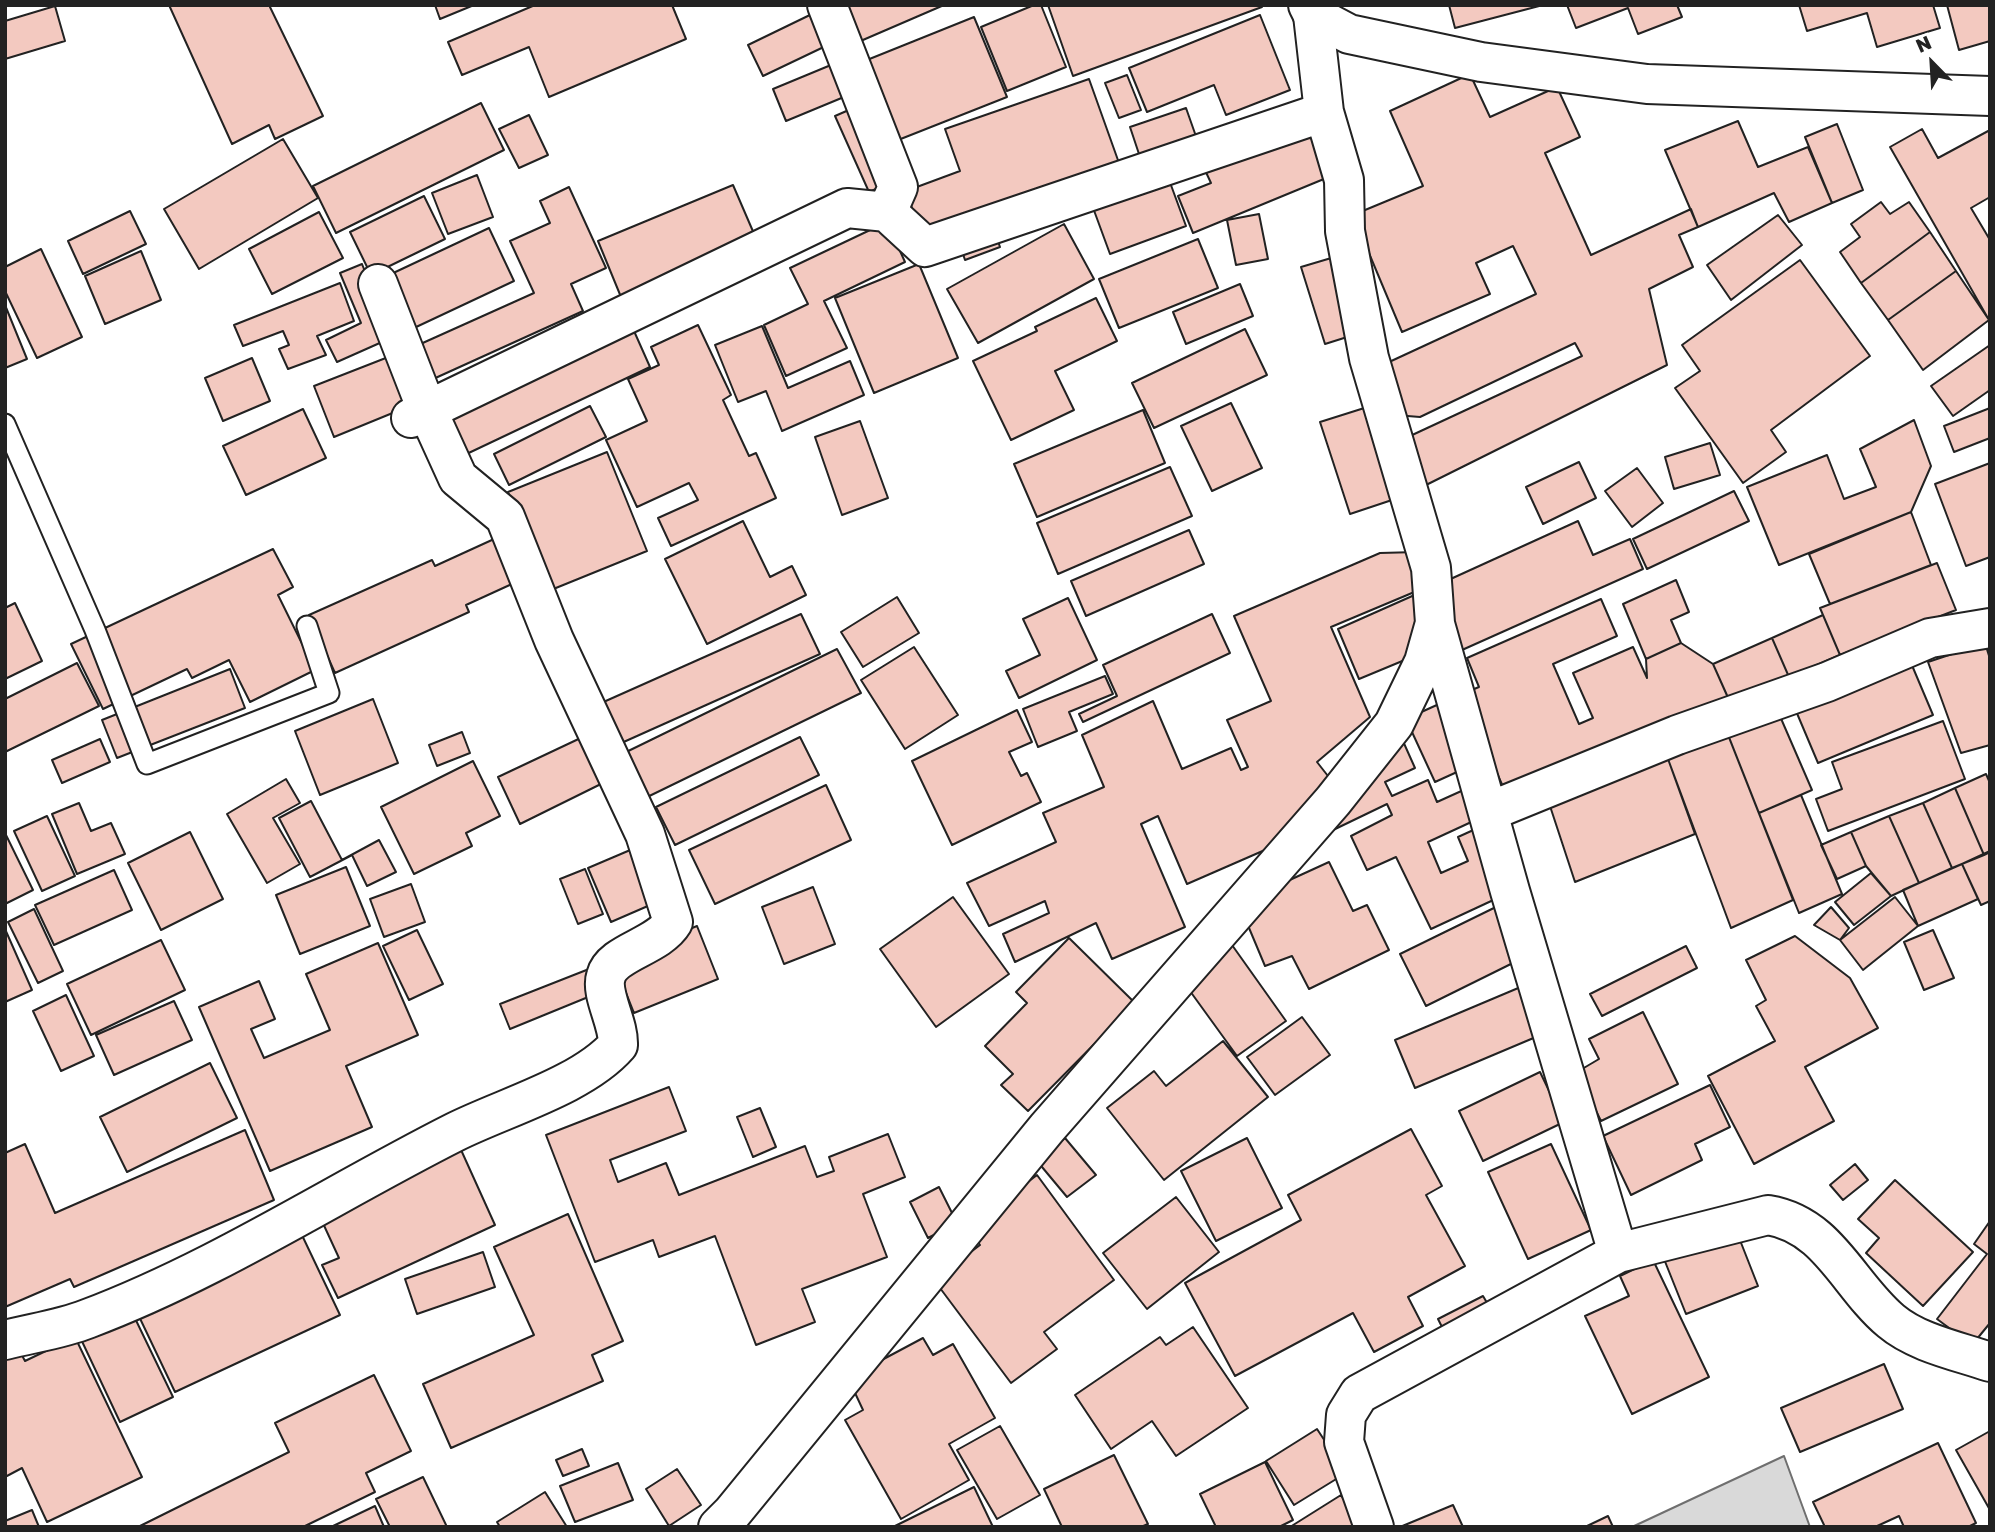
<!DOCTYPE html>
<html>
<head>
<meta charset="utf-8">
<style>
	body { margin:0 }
	#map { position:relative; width:1995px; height:1532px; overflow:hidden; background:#fff; font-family:"Golos Text",sans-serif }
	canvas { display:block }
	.frame { position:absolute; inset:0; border:7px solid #222; pointer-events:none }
	.north { position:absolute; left:1897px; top:28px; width:70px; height:70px; -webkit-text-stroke:5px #fff; paint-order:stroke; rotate:336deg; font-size:19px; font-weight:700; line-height:28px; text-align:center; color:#222 }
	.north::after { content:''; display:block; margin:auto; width:24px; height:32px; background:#222; clip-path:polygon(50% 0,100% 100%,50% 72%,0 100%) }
</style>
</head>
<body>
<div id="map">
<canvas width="1995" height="1532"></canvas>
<div class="frame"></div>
<div class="north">N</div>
</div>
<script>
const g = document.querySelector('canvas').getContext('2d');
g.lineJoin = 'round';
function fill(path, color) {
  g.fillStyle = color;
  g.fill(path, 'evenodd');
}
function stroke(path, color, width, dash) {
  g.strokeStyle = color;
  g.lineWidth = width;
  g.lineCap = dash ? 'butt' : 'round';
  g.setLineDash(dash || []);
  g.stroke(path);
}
const water = new Path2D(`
	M1784 1456 1810 1527H1632Z`);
fill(water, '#d9d9d9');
stroke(water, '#6f6f6f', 2);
const building = new Path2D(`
	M169 5H269L323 116 275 139 269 125 232 144Z
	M435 5H474L440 19Z
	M535 5H672L686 39 549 97 529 47 462 75 448 42Z
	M832 5H944L849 46Z
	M1034 5H1041L1066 67 1007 91 981 27Z
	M1048 5H1262V7L1073 76Z
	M1449 5H1543L1455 28Z
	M1567 5H1677L1682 17 1638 34 1628 8 1576 28Z
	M1799 5H1933L1940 28 1877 47 1867 13 1807 31Z
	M1947 5H1990V41L1959 50Z
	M55 6 65 41 5 59V21Z
	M814 13 830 44 763 76 748 45Z
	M1260 15 1290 90 1226 115 1214 85 1147 112 1129 68Z
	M974 17 1007 97 888 144 857 64Z
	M843 60 856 92 786 121 773 89Z
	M1470 74 1490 117 1557 87 1580 137 1545 153 1591 255 1691 209 1698 227 1679 235 1693 267 1649 289 1667 365 1416 490 1395 443 1582 356 1575 343 1420 417 1395 415 1374 369 1536 294 1513 246 1476 263 1490 294 1402 332 1353 215 1423 186 1390 111Z
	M1127 75 1141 110 1119 118 1105 83Z
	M1089 79 1119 163 921 234 906 191 960 171 945 129Z
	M481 103 504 150 336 233 313 186Z
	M858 106 892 182 869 192 835 116Z
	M1186 108 1198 142 1141 160 1130 127Z
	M529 115 548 155 519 168 499 129Z
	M1738 121 1758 167 1808 147 1832 203 1789 222 1774 193 1698 227 1665 150Z
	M1315 123 1336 174 1193 233 1178 196 1211 183 1204 168Z
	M1837 124 1863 190 1832 203 1805 137Z
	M1922 129 1938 158 1990 130V197L1971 208 1990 240 1989 320 1890 147Z
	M283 139 318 198 199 269 164 209Z
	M477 175 493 217 448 234 432 193Z
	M1168 177 1186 226 1110 254 1092 205Z
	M733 185 755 236 621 297 598 241Z
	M569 187 606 268 571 284 583 311 431 380 416 346 534 293 510 241 550 223 540 201Z
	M424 196 445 239 371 275 350 232Z
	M1881 202 1890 214 1909 202 1930 232 1861 283 1840 252 1860 237 1851 224Z
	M130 211 146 244 83 274 68 241Z
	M319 212 343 258 272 294 249 249Z
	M1259 214 1268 259 1236 265 1227 220Z
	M1778 215 1802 245 1731 300 1707 265Z
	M887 222 905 262 824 301 847 348 786 376 764 325 808 304 790 268Z
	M1064 224 1094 279 978 343 947 289Z
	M993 227 1000 247 965 260 958 239Z
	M489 228 514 281 414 328 389 275Z
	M1930 232 1956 271 1888 320 1861 283Z
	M1198 239 1218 288 1119 328 1099 279Z
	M41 249 82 337 37 358 5 291V267Z
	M141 251 161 300 105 324 85 276Z
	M1338 256 1363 332 1325 344 1301 267Z
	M1800 260 1870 356 1771 430 1786 452 1743 483 1675 388 1700 371 1682 345Z
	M362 264 391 338 337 362 326 340 361 323 340 273Z
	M919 264 958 358 874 393 835 298Z
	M1956 271 1989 320 1923 370 1888 320Z
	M340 283 354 321 317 336 326 355 288 369 279 349 289 345 283 331 243 346 234 325Z
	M1240 284 1253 316 1186 344 1173 312Z
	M1096 298 1117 341 1055 371 1074 410 1011 440 973 361 1037 331 1035 327Z
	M5 305 27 359 5 368Z
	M630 322 650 367 456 459 446 409Z
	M698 325 731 395 723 400 749 456 756 453 776 498 671 546 658 518 698 500 689 483 637 507 606 440 647 421 628 379 659 365 651 347Z
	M762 326 788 388 850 361 864 395 782 431 766 391 738 402 715 345Z
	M1245 329 1267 375 1154 428 1132 383Z
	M1990 345V390L1953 416 1931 386Z
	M396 354 417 403 334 437 314 386Z
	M252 358 270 401 223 421 205 378Z
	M1231 403 1262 468 1212 491 1181 426Z
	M1377 404 1407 495 1350 514 1320 422Z
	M590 406 606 437 509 485 494 454Z
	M1990 408V438L1954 452 1944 426Z
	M303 409 326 458 246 495 223 446Z
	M1143 410 1165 463 1037 517 1014 464Z
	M1914 420 1931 466 1911 512 1779 565 1747 487 1827 455 1844 499 1876 487 1860 449Z
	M860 421 888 498 842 515 815 437Z
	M1710 443 1720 475 1674 489 1665 457Z
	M607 452 647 551 546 592 508 492Z
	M1579 462 1596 498 1543 524 1526 487Z
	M1990 463V557L1966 566 1935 484Z
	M1170 467 1192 516 1058 574 1037 523Z
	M1637 468 1663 503 1632 527 1605 491Z
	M1734 491 1749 521 1647 569 1633 539Z
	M1911 512 1931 565 1830 604 1809 554Z
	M743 521 770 577 792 566 806 595 707 644 665 559Z
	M1578 521 1593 555 1630 539 1643 569 1462 650 1433 587Z
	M1189 530 1204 564 1086 616 1071 581Z
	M505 534 525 578 466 605 469 612 335 673 309 615 432 560 435 566Z
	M273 549 293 587 278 595 315 670 250 702 229 660 192 678 187 669 103 709 71 644Z
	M1417 552 1431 585 1331 627 1370 717 1317 762 1335 785 1297 836 1187 884 1158 816 1141 824 1185 927 1112 959 1096 923 1015 962 1003 934 1049 913 1045 901 989 926 967 883 1056 842 1043 813 1104 787 1082 735 1153 701 1182 769 1231 748 1241 770 1248 767 1227 720 1271 701 1234 616 1380 553Z
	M1937 563 1956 610 1840 655 1820 608Z
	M1676 580 1689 612 1671 620 1681 643 1646 659 1623 604Z
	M1419 593 1432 620 1424 652 1359 679 1338 629Z
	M897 597 919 633 863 667 841 632Z
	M1068 598 1097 660 1019 698 1006 671 1040 655 1023 619Z
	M1601 599 1617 636 1553 664 1579 724 1593 718 1573 673 1633 647 1647 678 1646 659 1681 643 1713 664 1730 702 1508 798 1462 694 1479 687 1467 658Z
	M15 603 42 661 5 679V608Z
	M801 614 820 654 608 749 590 708Z
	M1212 614 1230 653 1083 722 1079 714 1117 696 1103 665Z
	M1823 615 1840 655 1789 677 1772 638Z
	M1772 638 1789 677 1733 709 1713 664Z
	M1985 643 1990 659V745L1961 753 1928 662Z
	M914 647 958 715 905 749 861 680Z
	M837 649 861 693 637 802 616 757Z
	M77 663 99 706 5 752V699Z
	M1911 663 1933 715 1818 763 1796 711Z
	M230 669 245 708 117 758 102 720Z
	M1105 676 1113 694 1069 712 1077 731 1038 747 1023 709Z
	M373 699 398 763 320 795 295 731Z
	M1439 704 1468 767 1435 782 1406 719Z
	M1776 707 1812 790 1759 813 1725 727Z
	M1017 710 1032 742 1009 752 1021 776 1027 773 1041 802 952 845 912 761Z
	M1943 721 1965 779 1828 831 1816 799 1842 789 1832 762Z
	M1398 730 1415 768 1385 782 1392 796 1428 780 1437 802 1468 788 1480 818 1428 842 1441 873 1468 861 1458 837 1480 827 1502 896 1431 929 1396 857 1367 870 1351 836 1392 815 1387 804 1331 831Z
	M462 732 470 753 437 766 429 745Z
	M587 735 607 781 520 824 498 777Z
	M1728 735 1793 900 1731 928 1668 759Z
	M800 737 819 775 675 845 656 807Z
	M100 739 110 762 62 783 52 760Z
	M1668 759 1695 834 1575 882 1549 803Z
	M473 761 500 816 466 833 472 846 414 874 381 807Z
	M1986 774 1990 783V852L1984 855 1955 788Z
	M286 779 300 803 273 818 300 864 267 883 227 814Z
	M826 785 851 840 715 904 689 850Z
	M1955 788 1984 855 1952 868 1923 803Z
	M1801 795 1842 894 1799 913 1759 813Z
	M311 801 342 860 379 840 396 872 367 886 352 855 310 877 279 818Z
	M79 803 91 831 111 823 125 854 77 874 52 814Z
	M1923 803 1952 868 1919 883 1889 816Z
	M47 816 75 876 42 891 14 831Z
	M1889 816 1919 883 1891 896 1866 866 1851 832Z
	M190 832 223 899 161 930 128 863Z
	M1851 832 1866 866 1837 879 1821 845Z
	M5 833 33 890 5 904Z
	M642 845 664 899 611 922 588 868Z
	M1990 851V901L1981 905 1962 864Z
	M1329 862 1353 911 1367 905 1389 950 1309 989 1292 956 1265 966 1244 916 1270 889Z
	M1962 864 1978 899 1918 926 1903 890Z
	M346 867 370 926 300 954 276 895Z
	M585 869 603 914 578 924 560 879Z
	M114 870 132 910 54 945 35 905Z
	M1871 873 1891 896 1854 925 1835 902Z
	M411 884 425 922 384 937 370 899Z
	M813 887 835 944 784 964 762 907Z
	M953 897 1009 974 936 1027 880 949Z
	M1895 897 1918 926 1863 970 1840 940Z
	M1500 905 1525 957 1426 1006 1400 954Z
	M1831 907 1849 928 1840 940 1814 925Z
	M34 909 63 971 38 983 8 922Z
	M697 926 718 979 634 1013 613 960Z
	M5 929 32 990 5 1002Z
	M417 930 443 984 409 1000 383 946Z
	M1933 930 1954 978 1924 990 1904 942Z
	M1795 936 1850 978 1878 1028 1805 1067 1834 1121 1754 1164 1708 1076 1775 1041 1756 1006 1766 1000 1746 960Z
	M1069 938 1135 1003 1028 1111 1001 1085 1013 1074 985 1046 1027 1003 1016 992Z
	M161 940 185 990 91 1035 67 984Z
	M378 943 418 1035 346 1066 372 1127 270 1171 199 1007 259 981 275 1019 251 1029 264 1058 330 1030 306 974Z
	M1232 945 1286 1021 1237 1056 1182 980Z
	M1686 946 1697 968 1602 1016 1590 994Z
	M589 969 598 993 510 1029 500 1004Z
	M1523 986 1543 1034 1415 1088 1395 1040Z
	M66 995 94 1056 61 1071 33 1011Z
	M174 1001 192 1040 114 1075 96 1035Z
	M1643 1012 1678 1084 1601 1121 1577 1072 1599 1059 1589 1039Z
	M1302 1017 1330 1055 1275 1095 1247 1057Z
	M1223 1041 1268 1097 1164 1180 1107 1108 1154 1071 1166 1086Z
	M210 1063 237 1118 127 1172 100 1117Z
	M1540 1072 1564 1122 1483 1161 1459 1111Z
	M1710 1085 1730 1127 1695 1144 1702 1160 1631 1195 1603 1136Z
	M669 1087 686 1131 610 1160 618 1182 666 1163 679 1195 805 1146 817 1177 834 1171 829 1157 888 1134 905 1177 863 1194 887 1257 802 1289 815 1322 756 1345 715 1236 659 1257 653 1240 595 1262 546 1135Z
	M760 1108 776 1147 753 1157 737 1117Z
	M1411 1129 1442 1186 1426 1195 1465 1266 1408 1297 1423 1326 1374 1352 1353 1313 1235 1376 1185 1283 1301 1220 1288 1195Z
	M245 1130 274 1200 74 1287 70 1279 5 1307V1153L25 1144 55 1213Z
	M1065 1138 1096 1175 1067 1197 1037 1161Z
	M1247 1138 1282 1208 1216 1241 1181 1171Z
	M457 1141 495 1225 338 1298 322 1265 339 1258 315 1206Z
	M1551 1144 1591 1230 1528 1259 1488 1172Z
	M1855 1164 1868 1180 1843 1200 1830 1185Z
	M1037 1175 1114 1280 1044 1332 1057 1349 1011 1383 934 1280 980 1245 968 1228Z
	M1895 1180 1973 1252 1923 1306 1866 1253 1879 1238 1858 1219Z
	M939 1187 957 1223 928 1238 910 1202Z
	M1176 1197 1219 1252 1147 1309 1103 1253Z
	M568 1214 623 1341 592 1355 603 1381 451 1448 423 1384 534 1335 494 1247Z
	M1990 1221V1323L1972 1345 1937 1319 1987 1254 1974 1244Z
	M1736 1230 1758 1286 1686 1314 1664 1259Z
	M300 1231 340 1315 175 1392 135 1308Z
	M483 1252 495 1287 417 1314 405 1279Z
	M1653 1260 1709 1377 1632 1414 1585 1316 1629 1296 1620 1276Z
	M1483 1296 1493 1313 1447 1337 1438 1319Z
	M131 1310 173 1397 120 1422 79 1335Z
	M1193 1327 1248 1408 1176 1456 1152 1421 1111 1449 1075 1395 1160 1337 1166 1345Z
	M75 1337 142 1477 47 1522 22 1468 5 1477V1349L16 1344 25 1361Z
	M923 1338 933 1355 953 1344 995 1418 949 1444 969 1480 901 1519 845 1420 863 1410 848 1378Z
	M1884 1364 1903 1409 1800 1452 1781 1408Z
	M374 1375 411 1451 366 1473 375 1492 303 1527H138L289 1452 275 1423Z
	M1000 1426 1040 1495 997 1519 957 1450Z
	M1317 1429 1346 1473 1294 1505 1266 1461Z
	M1990 1431V1510L1956 1450Z
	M1938 1443 1976 1523 1968 1527H1904L1899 1516 1875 1527H1825L1813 1502Z
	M582 1449 589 1466 563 1476 556 1460Z
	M1114 1455 1148 1524 1141 1527H1062L1044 1489Z
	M1265 1462 1293 1520 1279 1527H1216L1200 1494Z
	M618 1463 633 1500 575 1522 560 1486Z
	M677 1469 701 1505 669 1526 646 1489Z
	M423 1477 447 1527H390L376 1499Z
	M974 1487 993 1527H893Z
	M545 1492 567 1527H500L497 1522Z
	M1341 1495 1360 1527H1290Z
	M1453 1505 1463 1527H1400Z
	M375 1506 384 1527H331Z
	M32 1510 39 1527H5V1521Z
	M1608 1516 1613 1527H1585Z`);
fill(building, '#f3c9c0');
stroke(building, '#222', 2);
const service = new Path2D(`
	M5 424 95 630 147 764 329 693 307 626`);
const minor = new Path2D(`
	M827 5 898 187 887 212
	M411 418 847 208 887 212 925 247 1324 112
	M1435 624 1510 891 1618 1253
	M1488 812 1677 735 1827 682 1930 638 1990 628
	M5 1340C32 1333 62 1329 87 1319 217 1270 332 1194 455 1132 505 1107 582 1086 618 1045 619 1023 600 994 606 976 612 952 658 947 673 922L645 834 554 640 505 517 458 478 427 410 378 284
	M718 1527 732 1513 1047 1128 1333 801 1394 724 1424 662 1435 623 1431 568 1369 358 1345 231 1344 180 1324 112 1313 15
	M1374 1527 1344 1442 1346 1415 1359 1394 1618 1253 1768 1215C1829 1225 1848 1285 1891 1321 1917 1343 1958 1351 1990 1362`);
const secondary = new Path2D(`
	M1308 5 1313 15 1349 34 1481 62 1647 84 1990 96`);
stroke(service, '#222', 23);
stroke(minor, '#222', 42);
stroke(secondary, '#222', 42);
stroke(service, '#fff', 19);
stroke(minor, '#fff', 38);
stroke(secondary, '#fff', 38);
</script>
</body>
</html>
